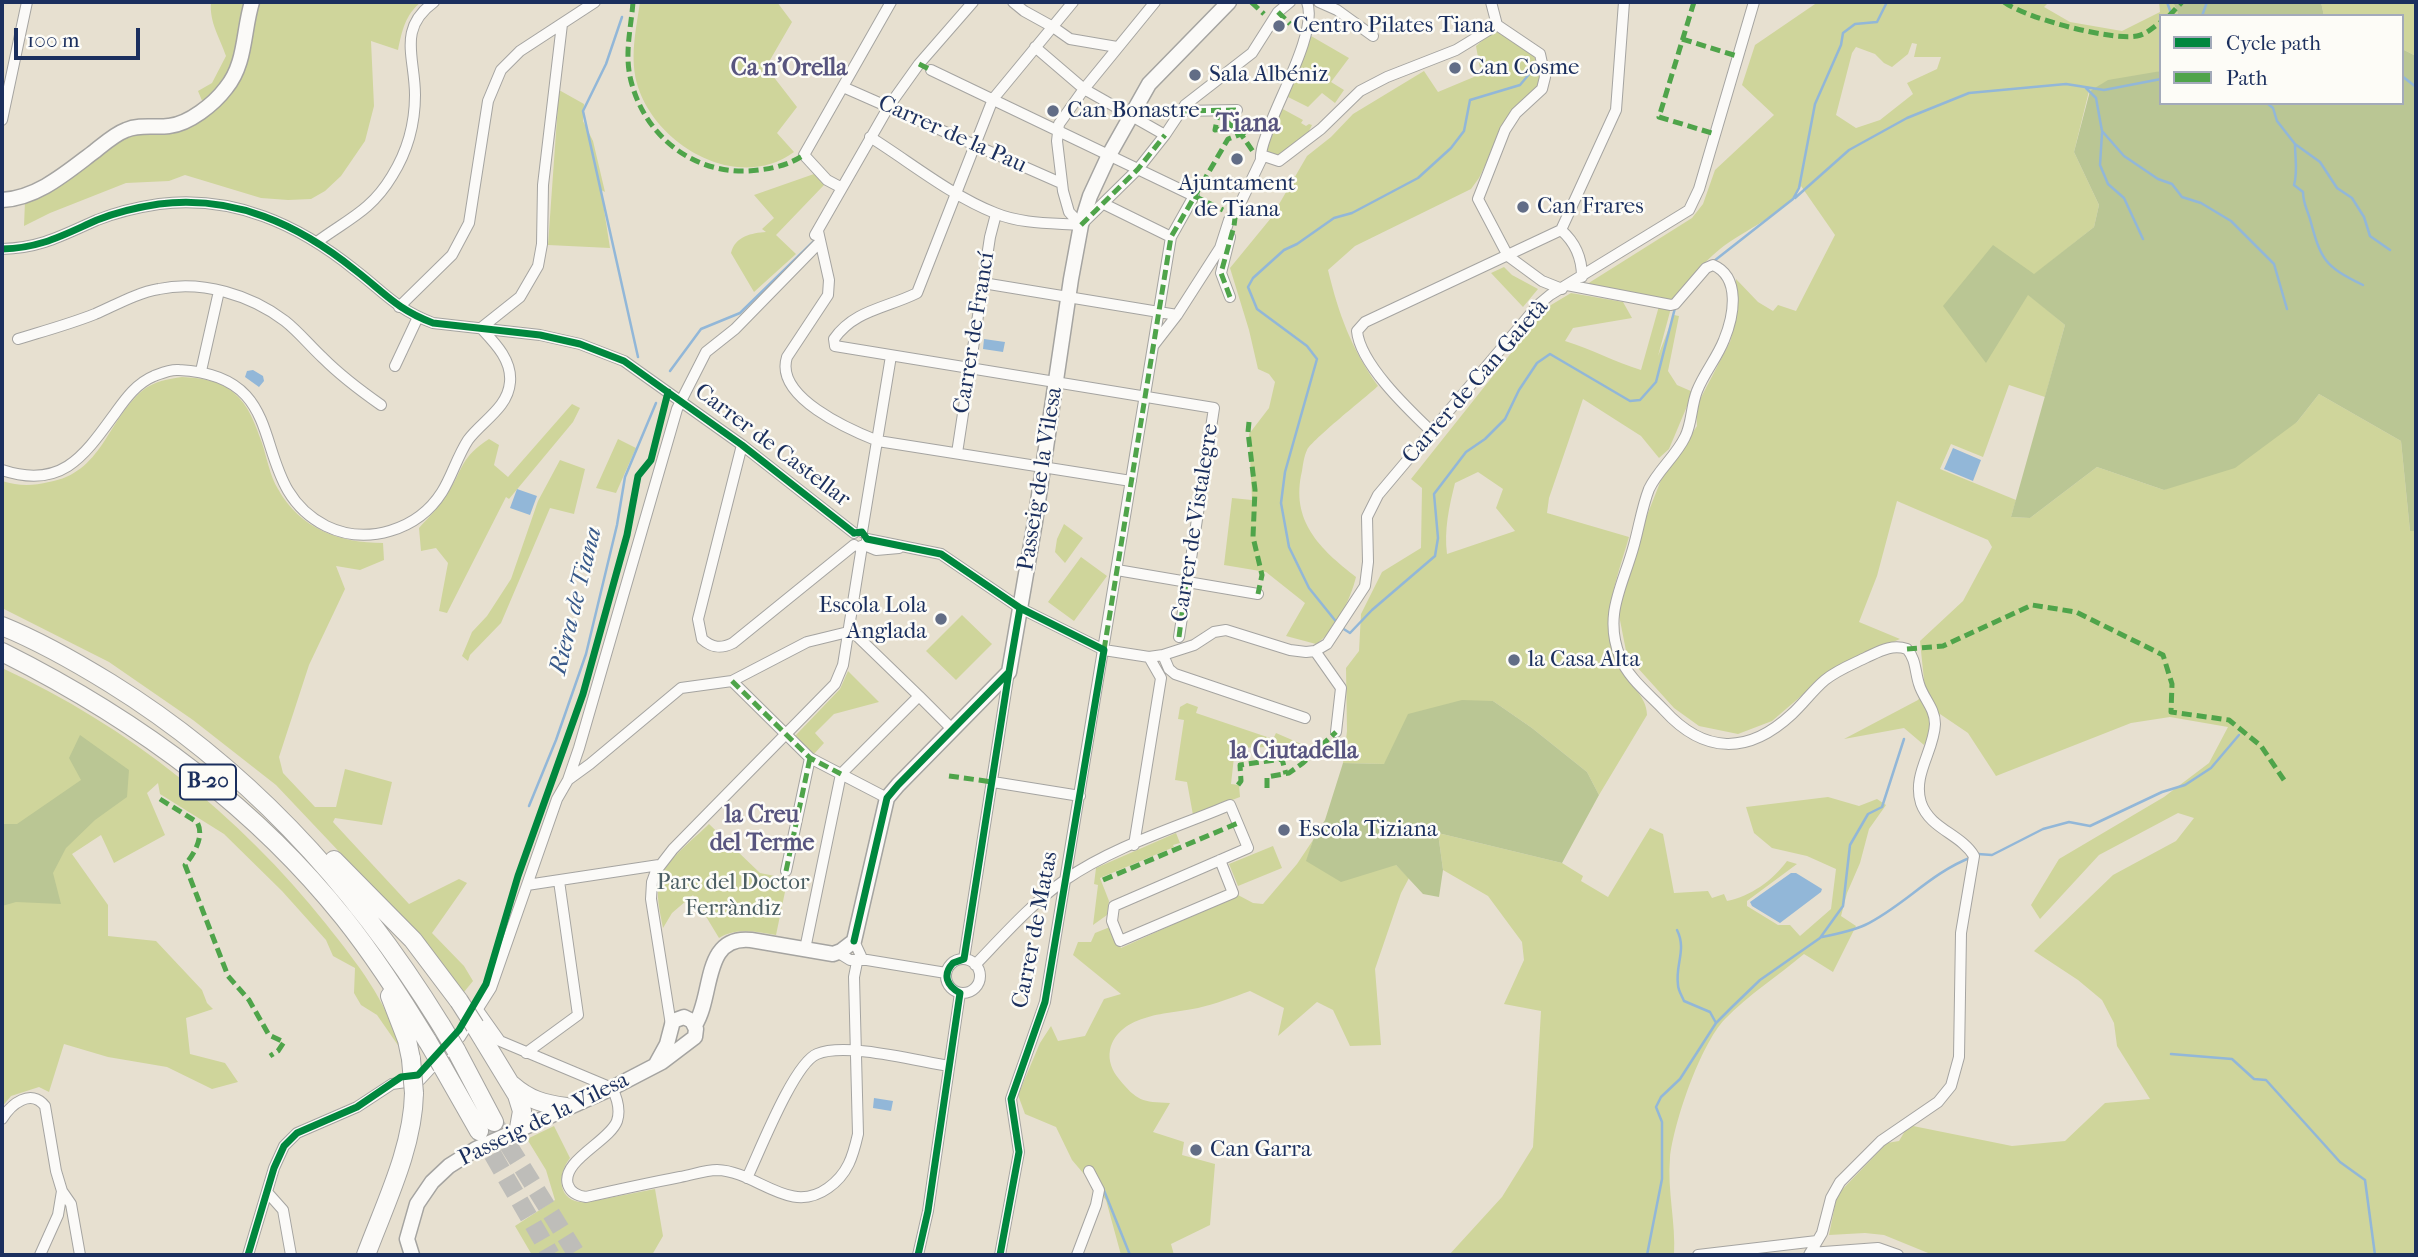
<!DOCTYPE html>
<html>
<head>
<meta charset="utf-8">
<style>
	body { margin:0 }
	#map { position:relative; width:2418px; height:1257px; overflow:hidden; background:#e7e0d0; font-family:"IM FELL French Canon",serif }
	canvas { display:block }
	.frame { position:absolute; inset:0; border:4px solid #1b2f5e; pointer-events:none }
	.legend { position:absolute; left:2159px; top:14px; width:245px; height:91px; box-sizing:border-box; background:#fdfcf7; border:2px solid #a3aaba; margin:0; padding:9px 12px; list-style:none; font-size:21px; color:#1b2f5e }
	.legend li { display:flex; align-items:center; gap:14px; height:35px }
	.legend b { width:35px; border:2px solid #a3aaba }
	.scale { position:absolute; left:14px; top:28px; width:126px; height:32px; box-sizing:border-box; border:4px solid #1b2f5e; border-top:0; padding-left:9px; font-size:21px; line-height:24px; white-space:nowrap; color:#1b2f5e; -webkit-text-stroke:5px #fdfcf7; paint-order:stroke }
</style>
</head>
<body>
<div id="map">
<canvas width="2418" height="1257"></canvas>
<div class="frame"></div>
<ul class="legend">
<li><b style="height:9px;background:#00873e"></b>Cycle path</li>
<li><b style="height:9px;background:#4fa44a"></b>Path</li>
</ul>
<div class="scale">100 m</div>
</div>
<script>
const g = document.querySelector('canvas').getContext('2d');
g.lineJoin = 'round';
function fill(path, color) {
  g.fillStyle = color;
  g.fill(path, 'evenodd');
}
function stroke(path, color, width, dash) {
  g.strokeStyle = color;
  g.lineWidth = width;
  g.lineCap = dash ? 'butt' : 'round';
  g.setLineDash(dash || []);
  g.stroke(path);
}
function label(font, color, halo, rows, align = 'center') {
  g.font = font + ' "IM FELL French Canon",serif';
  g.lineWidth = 5;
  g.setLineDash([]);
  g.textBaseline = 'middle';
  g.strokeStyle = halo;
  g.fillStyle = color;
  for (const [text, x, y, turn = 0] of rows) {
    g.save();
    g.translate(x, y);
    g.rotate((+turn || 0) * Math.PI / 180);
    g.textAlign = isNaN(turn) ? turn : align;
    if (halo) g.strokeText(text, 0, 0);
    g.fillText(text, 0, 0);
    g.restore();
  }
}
fill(new Path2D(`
	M211 2H247L241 36 229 76 203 103 198 91 212 83 226 56C220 38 209 22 211 2Z
	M256 2H421C405 15 402 31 398 50L371 41 374 106 365 141 341 176 325 191 311 199 288 200 261 198 185 175 169 181 126 183 50 213 24 226 25 201 127 134 169 130 224 95Z
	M640 2H777L792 22 766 67 797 107 777 133 794 152C738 193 657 146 638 87 629 59 636 30 640 2Z
	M1818 2H2049L2044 7 2070 22 2122 31 2160 12 2159 2H2173L2179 16H2161V71L2089 91 2074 152 2099 205 2094 227 2034 275 2028 294 2065 325 2045 397 2009 385 1983 457 1951 444 1940 469 2016 500 2011 517 2030 518 2097 467 2164 490 2297 422 2319 394 2401 441 2410 531H2416V1255H1933L1884 1235 1865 1233 1829 1235 1837 1195 1887 1143 1899 1141 1905 1131 1913 1126 2012 1146 2065 1141 2105 1103 2150 1099 2117 1046 2114 1023 2102 1000 2078 980 2034 951 2113 875 2176 841 2194 818 2178 813 2099 855 2040 919 2031 905 2059 859 2164 797 2209 763 2228 727 2170 717 2131 723 1996 776 1968 733 1940 714 1924 745 1904 728 1844 739 1918 700 1925 690 1920 641 1963 601 1992 547 1988 540 1897 501 1877 576 1859 622 1900 639 1835 667 1772 721 1738 734 1699 726 1674 708 1627 656 1618 610 1644 523 1661 480 1697 426 1696 407 1730 342 1735 322 1736 279 1758 302 1773 311 1778 305 1796 311 1835 235 1801 186C1788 213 1743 230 1720 249 1703 263 1685 283 1672 302L1584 286 1692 218 1703 204 1715 170 1774 115 1742 85 1755 45ZM1912 43 1917 44 1914 57H1941L1937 69 1907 83 1913 94 1880 120 1856 128 1836 115 1852 53 1856 47 1875 54 1884 63 1892 67 1908 54Z
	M2321 2H2416V56L2402 49V16H2324Z
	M1495 30 1533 52 1540 74 1539 85 1524 102 1511 111 1479 178 1471 189 1355 246 1328 270C1339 315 1351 348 1378 386 1366 397 1312 440 1307 450 1304 456 1303 465 1302 471 1290 521 1320 549 1356 577 1351 598 1335 632 1316 644L1286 636 1305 603 1266 572 1224 565 1232 498 1252 500 1249 434 1269 408 1275 382 1269 374 1258 369 1249 330 1230 268 1271 218 1307 156 1331 137 1353 114 1424 71 1438 92 1481 74 1476 46Z
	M1311 36 1349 58 1331 82 1344 90 1335 103 1322 93 1308 107 1284 95Z
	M559 90 584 104 583 121 593 141 605 192 601 190 610 248 548 245Z
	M1279 107 1303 120 1301 123 1306 126 1309 124 1312 125 1309 131 1312 134 1279 159 1264 154Z
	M814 174 824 185 776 235 796 254 754 292 731 253C735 236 752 233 766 232L762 229 774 218 754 195Z
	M1504 267 1512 275 1538 289 1523 307 1491 273Z
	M1571 293 1623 302 1632 318 1573 328 1565 341C1591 349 1615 362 1641 370L1659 306 1671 308 1658 356 1674 315 1679 316 1668 371 1677 385 1693 392 1669 449 1659 458 1641 436 1583 399 1549 498 1547 513 1629 537C1617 579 1596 628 1620 669 1629 685 1647 696 1647 715L1599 795 1587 772 1532 728 1493 701 1384 764 1343 763 1347 731 1346 668 1359 651 1361 614 1382 572 1421 548 1422 488 1411 479 1539 318 1551 305ZM1478 472 1503 489 1496 508 1515 531 1447 554C1444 530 1449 507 1455 483Z
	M182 377C200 378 219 380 233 392 249 405 255 424 262 443 267 458 270 476 278 489 300 529 340 543 383 543L384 560 360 570 336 566 345 589 309 665 279 757 283 773 315 807H336L345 769 392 782 382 825 335 818 333 822 409 904 459 879 467 883 432 933 464 966 473 981 464 992 418 935 276 785 193 720 109 662 2 608V481C19 486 32 486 49 482 102 473 107 421 142 391 154 381 168 379 182 377Z
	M572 404 580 408 573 422 509 499 506 497 447 613 439 611 448 563 436 548 421 551 419 528C429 517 440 506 448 493 464 467 461 457 489 439L499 445 494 465 508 477Z
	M618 439 636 448 616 493 596 488Z
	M560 460 585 469 574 514 550 508 501 623 470 655 468 661 462 656 472 632 487 616 511 579 538 501Z
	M1064 524 1083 538 1065 563 1055 552 1057 539Z
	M1081 557 1107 576 1074 621 1048 602Z
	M962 615 992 644 956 680 926 651Z
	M2 668C128 726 239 815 326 924 360 967 384 997 402 1051L377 1015 361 1005 354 993 355 968 333 956 326 940 282 891 224 834 160 794 158 783 147 793 165 835 114 863 101 835 72 854 108 905V936L156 941 202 990 207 1003 213 1009 186 1018 190 1054 225 1063 238 1082 212 1089 167 1067 108 1057 64 1044 49 1092 39 1087 11 1096 2 1107Z
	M848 671 879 702 834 714 815 733 824 743 814 754 795 736 840 689Z
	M1187 703 1198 707 1196 713 1273 739 1276 733 1306 746 1235 748 1231 784 1239 785 1240 797 1193 815 1187 782 1175 780 1184 720 1178 719 1180 707Z
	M1828 797 1859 806 1877 799 1886 805 1869 829 1860 863 1847 893 1841 916 1856 926 1833 972 1804 954C1778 976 1749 994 1725 1019 1700 1045 1674 1122 1670 1158 1667 1190 1676 1223 1674 1255H1449L1502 1197 1533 1147 1541 1011 1504 1004 1524 960 1522 942 1488 896 1443 870 1438 833 1562 863 1583 876 1581 881 1608 897 1650 828 1663 834 1674 893 1708 891 1712 898 1724 894 1727 901C1751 896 1772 881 1787 861L1797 864 1747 901V906L1778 925H1790L1800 936 1831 909 1836 869 1807 856 1772 848 1754 833 1746 807Z
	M709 824 760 873 775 876 773 884 786 887 776 935C758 932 736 927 719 938L693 895 672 913 663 928C660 912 655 893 660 878 666 860 695 838 709 824Z
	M1176 833 1180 843 1173 845 1174 847 1100 878 1109 901 1107 915 1093 925 1098 885 1094 884 1096 868Z
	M1313 840 1307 861 1396 865 1409 878 1401 893 1375 969 1381 1045 1350 1046 1333 1010 1317 1002 1278 1036 1284 1008 1250 991C1233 997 1216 1004 1198 1008 1170 1014 1119 1013 1110 1050 1108 1060 1112 1071 1119 1079 1137 1101 1142 1102 1170 1103L1153 1132 1184 1142 1182 1155 1215 1164 1210 1225 1171 1244 1174 1255H1121L1106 1200 1072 1160 1056 1127 1025 1114 1018 1095 1040 1043 1051 1026 1058 1041 1085 1036 1104 999 1121 994 1073 955 1078 942H1091L1095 933 1110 927 1121 948 1238 895 1253 903 1263 904 1297 864Z
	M1273 846 1282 868 1238 886 1229 864Z
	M554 1126 570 1158C555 1177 559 1205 588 1202L655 1189 663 1236 652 1255H532L515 1226 555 1200 546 1170 527 1139Z`), '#cfd59b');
fill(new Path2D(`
	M2173 2H2321L2324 16H2179Z
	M2402 49 2416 56V531H2410L2401 441 2319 394 2297 422 2235 468 2164 490 2097 467 2030 518 2011 517 2065 325 2028 295 1986 363 1943 306 1993 245 2034 274 2094 227 2099 205 2074 152 2090 91 2108 80 2161 71V103H2402Z
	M1462 700 1493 701 1532 728 1587 772 1599 795 1562 863 1438 833 1443 870 1439 897 1423 894 1396 865 1341 882 1306 861 1313 840 1325 820 1343 763 1384 764 1408 714Z
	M80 735 129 770 127 797 95 820 66 848 53 873 61 904 16 902 2 906V824H17L81 780 69 758Z`), '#bac694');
fill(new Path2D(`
	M984 339 1005 342 1003 352 983 349Z
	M253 370 263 376 264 381 259 387 245 377 247 371Z
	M1953 448 1981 460 1973 481 1944 469Z
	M517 489 537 496 530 515 510 508Z
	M1791 873H1796L1822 889 1821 892 1780 923 1752 906 1750 902Z
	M874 1098 893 1101 891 1111 873 1108Z`), '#92b7d8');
stroke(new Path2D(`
	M2167 2 2172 16
	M2202 16 2207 2
	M622 17 606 64 583 111 638 357
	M2402 76 2416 87
	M2086 88 2096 98 2102 131 2124 156 2158 179 2172 184 2182 197 2201 203 2231 221 2274 264 2287 309
	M2267 103 2273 108 2277 121 2295 144 2320 162 2337 188 2352 198 2364 217 2370 236 2390 250
	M2102 133 2100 165 2108 184 2124 198 2143 239
	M2295 144C2295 158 2298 172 2294 185L2303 192C2303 203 2307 209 2310 219 2321 260 2324 266 2363 285
	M1795 198 1849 150 1907 118 1969 93 2066 84 2104 90 2161 79
	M1714 261 1793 199 1799 188 1815 104 1841 45 1843 33 1855 24 1877 22 1887 2
	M670 371 701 329 740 313 815 240
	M1338 624 1309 588 1289 547 1281 503 1285 472 1317 359 1307 346 1257 309 1248 287 1253 278 1284 250 1297 244 1334 218 1352 213 1418 178 1451 148 1464 131 1470 100 1520 85 1536 66
	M1342 628 1350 633 1372 610 1435 556 1438 538 1434 494 1466 452 1485 439 1505 419 1519 390 1537 363 1550 354 1630 401 1640 400 1656 382 1675 308
	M529 806 556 740 586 654 617 525 625 477 656 403
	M1978 854 1992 855 2043 829 2069 822 2090 826 2162 792 2185 785 2211 768 2239 735
	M1677 930C1687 950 1675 964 1678 985 1678 990 1682 996 1684 1001L1710 1012 1716 1023
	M1822 937C1837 934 1852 931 1865 925 1904 906 1930 873 1972 857
	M2171 1054 2232 1059 2254 1079 2266 1080 2340 1162 2365 1180 2375 1255
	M1103 1188 1130 1255
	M1647 1255 1662 1179V1122L1656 1107 1661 1097 1680 1079 1716 1023 1732 1007 1760 980 1820 938 1843 906 1850 845 1868 814 1882 807 1904 739`), '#92b7d8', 2.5);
stroke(new Path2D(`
	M494 1122 577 1255
	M479 1131 551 1255`), '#bebdb9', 18, [18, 9]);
const street = new Path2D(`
	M1013 2 1024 11 1053 27 1070 39 1117 47
	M1073 2 993 99 917 293C887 308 854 310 834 339L835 346 1214 408 1179 637
	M1319 2 1337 10 1373 36
	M1491 2 1497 25
	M1497 25 1540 54 1545 77 1542 89 1516 113 1505 130 1478 199 1508 256 1542 281 1562 289
	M1035 47 1084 89 1165 135
	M931 70 1194 196 1171 237 1045 1002 1011 1099 1019 1152 1000 1255
	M843 87 1061 183
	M1181 111 1237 110
	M2 120 27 2
	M870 137C910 162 950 195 995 213 1021 224 1053 223 1080 225
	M1261 155 1279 161 1321 129 1360 91 1387 77 1456 50 1497 25
	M842 188 827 180 804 155 891 2
	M1104 204 1171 237
	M1084 222 1138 169 1165 135 1185 105 1252 53 1278 12 1290 2
	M1081 225 1069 212 1063 191 1057 141 1059 124 1084 89 1155 2
	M1561 230C1576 243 1582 258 1582 277
	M818 231 829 280 828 295 787 357C774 397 850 430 878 441L1131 481
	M815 235 889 106 919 64 973 2
	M317 242C348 219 371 211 392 176 407 152 415 123 415 95 415 57 397 29 434 2
	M2 249C41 248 63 235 97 220 117 212 139 207 159 204 234 195 298 224 355 270 385 293 396 309 433 323L540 335 580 344 624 361 742 445 854 533
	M983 283 1177 315
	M1567 285 1671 305 1675 304 1706 268 1713 265C1741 277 1734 316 1724 340 1717 358 1704 373 1697 391 1691 406 1692 424 1685 437 1676 456 1658 470 1649 489 1642 507 1639 527 1634 545 1623 586 1603 614 1620 657 1628 678 1649 694 1664 710 1704 754 1748 755 1792 714 1803 704 1813 690 1825 680 1837 670 1853 664 1867 657 1880 651 1892 644 1907 649 1916 659 1915 672 1919 684 1923 698 1935 708 1935 724 1934 751 1912 775 1921 803 1930 829 1961 834 1974 856L1961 933 1959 1057 1951 1086 1938 1102 1881 1141 1840 1182 1831 1198 1822 1233 1809 1255
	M1230 297 1221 273 1230 237
	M399 307 452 255 469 223 488 101 501 70 520 51 595 2
	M481 328 520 297 538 266 542 244 543 185 562 24
	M18 339C44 331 70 324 95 314 116 305 136 293 159 289 202 280 251 295 285 321 299 332 310 346 323 358 341 376 361 391 381 405
	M1153 346 1177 315 1220 248 1229 220 1240 204 1261 160C1260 150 1264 142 1267 133 1277 101 1318 31 1307 2
	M395 366 418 317
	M201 371 219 291
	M1432 432C1409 410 1360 364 1357 331L1365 322 1561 230 1616 110 1624 2
	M742 445 698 619 702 639C712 648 721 649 733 643L854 545
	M957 453 990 237 996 214
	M2 470C62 490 84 456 116 412 126 398 137 383 154 376 162 373 170 369 179 370 300 376 242 483 326 526 367 546 418 530 442 492 452 476 457 457 468 440 482 421 508 408 510 382 512 360 495 343 481 328
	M862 532 891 356
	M867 539 941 554 1020 608 1104 650 1149 657 1163 655 1194 645 1214 632 1226 630 1290 650 1306 652 1315 651 1327 644 1365 586 1368 562 1367 517 1378 495 1538 305 1550 295 1689 210 1699 189 1754 2
	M859 547 864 545 876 550 899 548
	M1117 570 1258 594
	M848 632 857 636 919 696
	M1315 651 1341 688 1336 732
	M1163 655 1169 669 1175 674 1305 718
	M1149 657 1161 678
	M732 681 810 758 887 798
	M568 780 590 764 681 688 732 681 807 642 848 632
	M993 782 1080 796
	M1134 845 1161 678
	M786 871 810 758
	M527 885 659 865
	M805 949 841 774 919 696 953 730
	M837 952 850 960H867L946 973
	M964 959 1009 672
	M946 976a17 17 0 1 1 34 0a17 17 0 1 1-34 0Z
	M975 965C1003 936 1032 903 1065 880 1114 846 1175 828 1230 805L1248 848 1114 906 1112 921 1120 941 1233 893 1220 860
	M478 1010 500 1041 612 1088C617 1098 621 1109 617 1121 610 1141 560 1161 568 1185 571 1193 578 1196 586 1197 617 1190 649 1183 680 1177 692 1175 705 1170 717 1170 757 1171 789 1216 828 1188 848 1174 853 1156 858 1134L854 977 857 962 861 956 854 941
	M671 1025 651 899 652 882 656 871 673 849 835 684 843 665 862 546
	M526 1053 578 1015 559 881
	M2 1119C11 1104 31 1088 45 1106L56 1171 62 1191 71 1204 80 1255
	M747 1178C759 1153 794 1063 817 1054 846 1042 917 1061 949 1066
	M267 1192 283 1210 291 1255
	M1810 1253 1878 1248 1898 1255
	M40 1255 58 1215 62 1191
	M248 1255 274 1168 284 1146 297 1133 357 1107 392 1084 420 1080 460 1037 491 988 557 799 568 780 579 748 677 409 706 352 735 329 820 242
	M918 1255 928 1211 960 993
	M1077 1255 1096 1205 1099 1190 1089 1171
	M1698 1255 1817 1241`);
const secondary = new Path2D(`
	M2 200C38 198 67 172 95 151 105 143 115 134 126 130 140 124 155 128 169 126 189 124 214 104 226 88 246 64 243 31 252 2
	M695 1025C714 995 702 935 751 940L833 954 841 951 854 941 887 798 898 785 1009 672 1035 522 1071 279 1081 225 1090 196 1109 155 1149 84 1229 2
	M412 1255 407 1239 417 1204 432 1182 449 1166 476 1149 612 1088 662 1062 695 1037 696 1029 692 1021 684 1017 673 1021 667 1044 656 1064`);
const highway = new Path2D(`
	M2 626C39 641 76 662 110 683 249 769 356 887 441 1025
	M2 652C132 717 252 803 344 918 375 957 402 999 428 1042
	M334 860 413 940 459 1001
	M390 996 407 1040 411 1059
	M475 1026 517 1095 522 1111 519 1128
	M456 1050 494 1122
	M442 1066 479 1131
	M512 1085C529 1100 544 1104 566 1107
	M366 1255C385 1204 413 1148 414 1093`);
stroke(street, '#a5a4a1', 12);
stroke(secondary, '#a5a4a1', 17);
stroke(highway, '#a5a4a1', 20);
stroke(street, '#fbfaf8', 10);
stroke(secondary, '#fbfaf8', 14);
stroke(highway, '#fbfaf8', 18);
const highwayBridge = new Path2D(`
	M459 1001 475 1026
	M441 1025 456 1050
	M428 1042 442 1066
	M411 1059 414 1093`);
stroke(highwayBridge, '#a5a4a1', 20, []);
stroke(highwayBridge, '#fbfaf8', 18);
stroke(new Path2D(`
	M633 2C631 29 624 54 631 81 646 140 699 178 759 170 776 168 790 164 804 155
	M1251 2 1264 14
	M1694 2 1659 117 1715 134
	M2004 2C2025 18 2111 41 2137 36 2147 34 2153 27 2161 22
	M1278 12 1290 24
	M2169 16 2182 2
	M1682 39 1737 56
	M919 64 931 70
	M1219 110 1215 130 1221 129
	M1181 111 1237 110
	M1226 121 1241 134 1254 153
	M1194 196 1223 210
	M1081 225 1138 169 1165 135
	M1230 297 1221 273 1234 226 1235 218 1233 215
	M1249 422 1248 432 1255 490 1253 537 1262 575 1258 594
	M1179 637 1186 582
	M1907 649 1943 646 2032 605 2076 612 2163 655 2172 684 2171 712 2229 720 2261 746 2284 780
	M1104 650 1171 237 1228 139 1270 123
	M732 681 810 758 841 774
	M949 776 993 782
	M1238 785 1241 781 1240 765 1282 759 1286 774
	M1267 788V777L1289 773 1303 763 1336 732
	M160 799 197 822C205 836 194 854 185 865L228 976 249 1000 269 1035 284 1042 278 1051 270 1056
	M786 871 810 758
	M1103 880 1238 823`), '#4fa44a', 5, [10, 5]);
stroke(new Path2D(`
	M2 249C41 248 63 235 97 220 117 212 139 207 159 204 234 195 298 224 355 270 385 293 396 309 433 323L540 335 580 344 624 361 742 445 854 533
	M854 533 862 532 867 539 941 554 1020 608 1104 650 1045 1002 1011 1099 1019 1152 1000 1255
	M854 941 887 798 898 785 1009 672 1020 608
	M248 1255 274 1168 284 1146 297 1133 357 1107 401 1077 418 1075 459 1030 486 984 518 876 583 694 627 535 638 476 651 460 668 392
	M918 1255 928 1211 960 993C947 986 942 975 953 963L964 959 1009 672`), '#00873e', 7);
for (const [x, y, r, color] of [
	[1279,26,7,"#626d86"],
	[1455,68,7,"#626d86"],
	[1195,75,7,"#626d86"],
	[1053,111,7,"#626d86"],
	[1237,159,7,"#626d86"],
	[1523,207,7,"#626d86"],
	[941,619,7,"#626d86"],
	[1514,660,7,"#626d86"],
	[1284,830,7,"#626d86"],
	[1196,1150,7,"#626d86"]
]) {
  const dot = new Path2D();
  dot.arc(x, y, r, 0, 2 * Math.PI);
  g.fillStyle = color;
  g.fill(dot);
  stroke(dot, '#fdfcf7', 2.5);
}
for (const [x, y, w] of [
	[208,782,56]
]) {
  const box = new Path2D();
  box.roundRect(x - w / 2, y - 17.5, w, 35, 5);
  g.fillStyle = '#fdfcf7';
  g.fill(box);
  stroke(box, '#1b2f5e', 2);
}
label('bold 21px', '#1b2f5e', null, [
	["B-20",208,782]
]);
label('23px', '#1b2f5e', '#fdfcf7', [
	["Centro Pilates Tiana",1293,26],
	["Can Cosme",1469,68],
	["Sala Albéniz",1209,75],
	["Can Bonastre",1067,111],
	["Ajuntament",1237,184,"center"],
	["de Tiana",1237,210,"center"],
	["Can Frares",1537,207],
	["Escola Lola",927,606,"right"],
	["Anglada",927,632,"right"],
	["la Casa Alta",1528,660],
	["Escola Tiziana",1298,830],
	["Can Garra",1210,1150]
], 'left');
label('23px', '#1b2f5e', '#fdfcf7', [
	["Carrer de la Pau",952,135,24],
	["Carrer de Francí",975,333,-81],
	["Carrer de Can Gaietà",1476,382,-49],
	["Carrer de Castellar",772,446,37],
	["Passeig de la Vilesa",1041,479,-81],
	["Carrer de Vistalegre",1196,523,-81],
	["Carrer de Matas",1036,930,-79],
	["Passeig de la Vilesa",544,1120,-26]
]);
label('23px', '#4b5e63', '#fdfcf7', [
	["Parc del Doctor",733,883],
	["Ferràndiz",733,909]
]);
label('bold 24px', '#58557f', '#fdfcf7', [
	["Ca n'Orella",789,69],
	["la Ciutadella",1294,752],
	["la Creu",762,816],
	["del Terme",762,844]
]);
label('italic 24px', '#38598a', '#fdfcf7', [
	["Riera de Tiana",577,601,-76]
]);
label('bold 26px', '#58557f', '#fdfcf7', [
	["Tiana",1248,125]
]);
</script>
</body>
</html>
